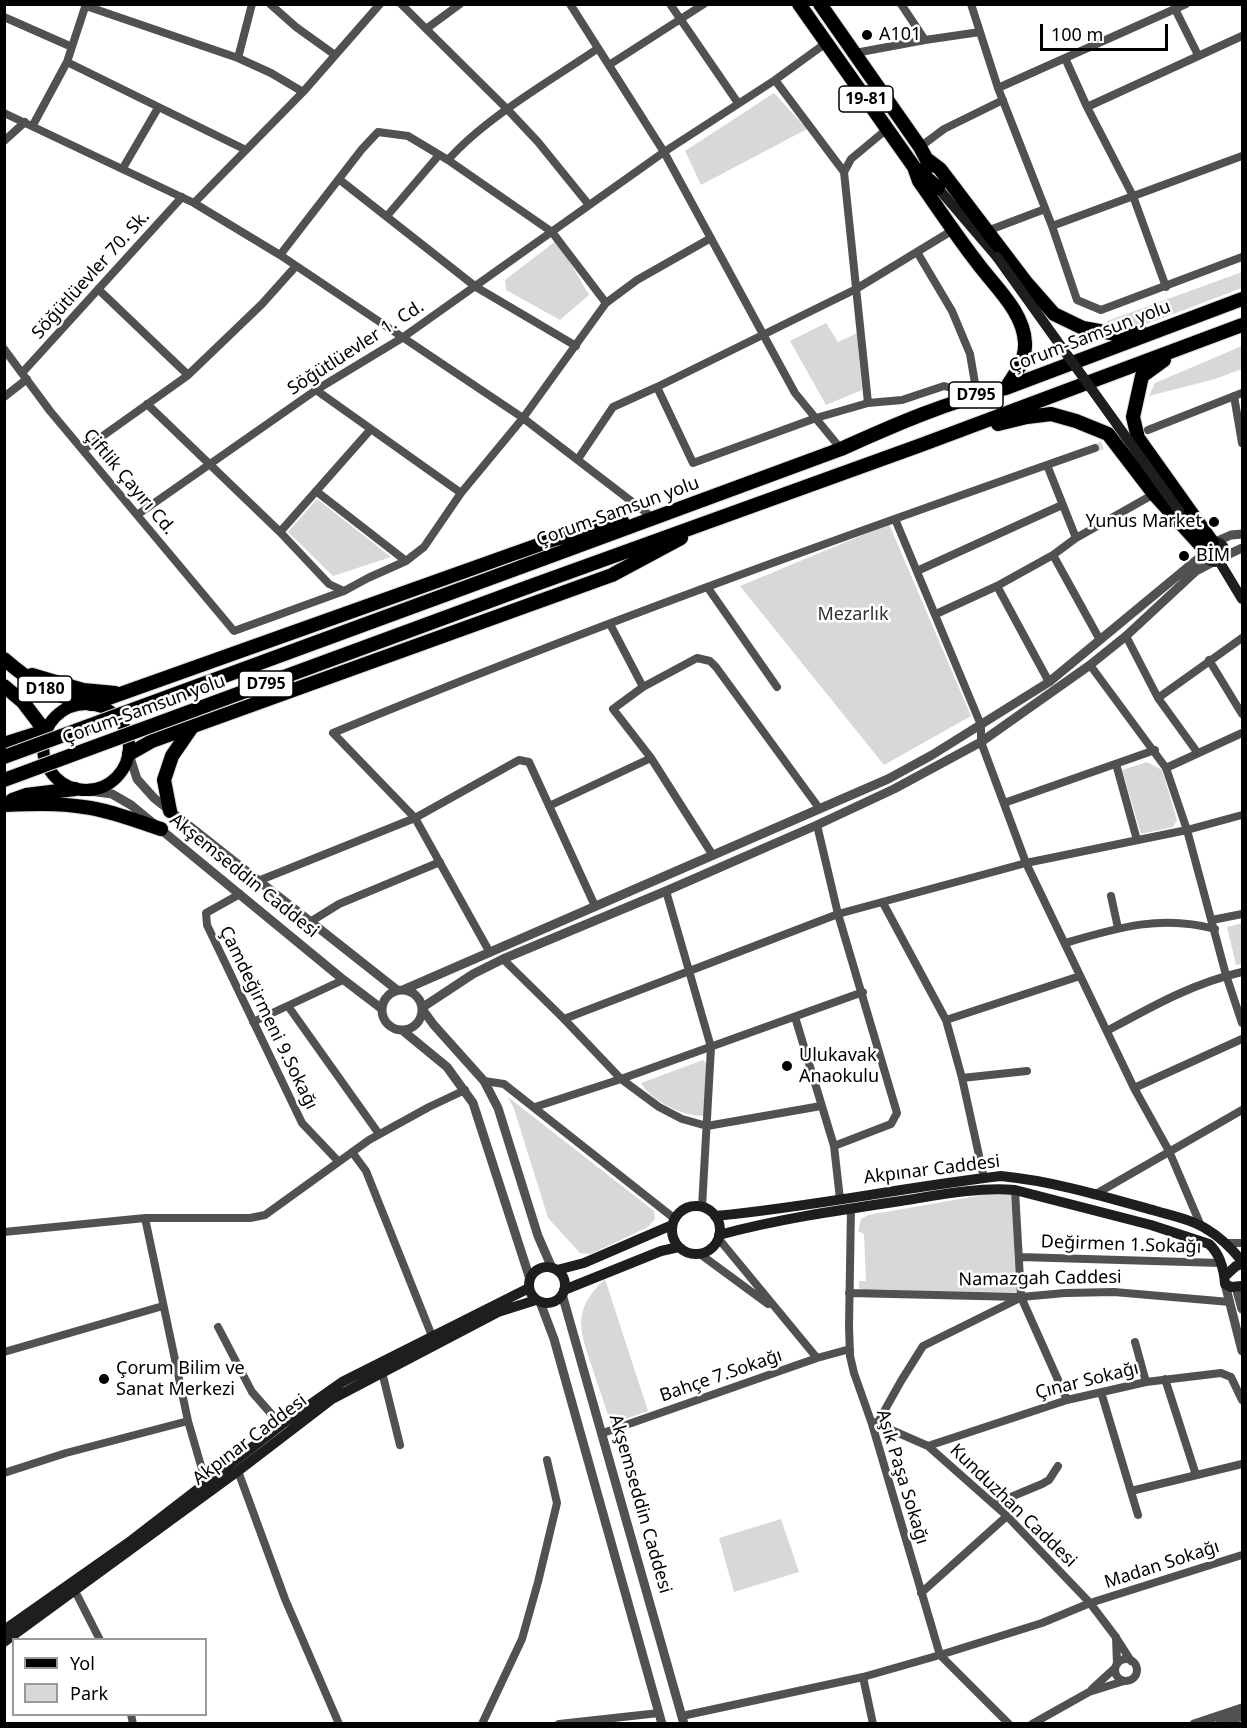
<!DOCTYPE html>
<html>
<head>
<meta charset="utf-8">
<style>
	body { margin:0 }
	#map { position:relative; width:1247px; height:1728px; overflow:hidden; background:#fff; font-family:"Noto Sans",sans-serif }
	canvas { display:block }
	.frame { position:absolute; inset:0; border:6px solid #000; pointer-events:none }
	.legend { position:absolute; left:12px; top:1638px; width:195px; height:78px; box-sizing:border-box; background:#fff; border:2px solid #999; margin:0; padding:8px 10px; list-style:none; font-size:18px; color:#000 }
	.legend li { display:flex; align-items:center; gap:12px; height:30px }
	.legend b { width:30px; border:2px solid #999 }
	.scale { position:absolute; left:1040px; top:24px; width:128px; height:27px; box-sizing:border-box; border:3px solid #000; border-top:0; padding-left:8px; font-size:18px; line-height:21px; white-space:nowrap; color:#000; -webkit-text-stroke:4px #fff; paint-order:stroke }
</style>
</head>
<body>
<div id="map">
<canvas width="1247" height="1728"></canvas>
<div class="frame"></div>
<ul class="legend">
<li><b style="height:8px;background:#000"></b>Yol</li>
<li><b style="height:16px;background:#d8d8d8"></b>Park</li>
</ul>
<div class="scale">100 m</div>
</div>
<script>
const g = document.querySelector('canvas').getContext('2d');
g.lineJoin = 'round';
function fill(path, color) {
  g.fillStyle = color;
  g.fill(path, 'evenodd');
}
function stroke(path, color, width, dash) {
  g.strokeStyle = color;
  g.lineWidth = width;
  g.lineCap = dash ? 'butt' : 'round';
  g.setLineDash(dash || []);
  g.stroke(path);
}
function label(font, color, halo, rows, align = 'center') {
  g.font = font + ' "Noto Sans",sans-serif';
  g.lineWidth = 5;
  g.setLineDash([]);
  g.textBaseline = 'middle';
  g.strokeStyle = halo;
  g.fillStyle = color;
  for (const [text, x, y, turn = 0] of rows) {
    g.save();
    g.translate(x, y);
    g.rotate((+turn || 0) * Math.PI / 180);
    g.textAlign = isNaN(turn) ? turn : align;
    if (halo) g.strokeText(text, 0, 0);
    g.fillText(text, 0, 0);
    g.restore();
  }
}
fill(new Path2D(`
	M774 93 807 129 701 185 685 151Z
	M557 240 589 295 560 320 506 290 505 280Z
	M1242 272V288L1144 325 1109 329 1107 321Z
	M826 323 838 342 857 333 862 390 826 405 790 341Z
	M1242 346V369L1215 379 1149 396 1155 383Z
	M317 499 391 557 333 576 288 532Z
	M889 524 971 716 884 765 740 586Z
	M1147 762 1162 770 1177 820 1173 827 1141 834 1122 770Z
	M1242 923V964L1236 965 1227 927Z
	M703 1060 706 1063 705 1114 703 1116C683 1116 651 1101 641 1083Z
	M508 1097 654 1211 655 1219 648 1227 591 1254 580 1253 548 1218 514 1109Z
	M1012 1194 1016 1292 867 1291 859 1288V1281H866L864 1234 858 1231 861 1219 868 1215 983 1195Z
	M605 1279 648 1411 611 1424C605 1405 598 1386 592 1367 579 1329 572 1310 605 1279Z
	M781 1519 799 1572 734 1592 719 1538Z`), '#d8d8d8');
stroke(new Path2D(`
	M1095 448 1130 436`), '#d9d9d9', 8, [8, 4]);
const primary = new Path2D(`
	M43 747a43 43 0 1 1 86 0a43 43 0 1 1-86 0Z`);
const trunk = new Path2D(`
	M799 4 914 167 938 188
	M820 4 920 147 930 166
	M928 160 940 169 1025 281 1054 314 1083 328 1116 334 1142 333
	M914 167 919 181C938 208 956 235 976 261 993 285 1024 311 1025 343 1026 360 1015 374 1006 388
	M1164 360 1142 376 1133 417 1138 438 1212 542
	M998 424 1027 417 1051 414 1076 421 1108 434 1154 494 1205 550
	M521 567 841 449C894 425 949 401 1006 388L1242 299
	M528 587 921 445 1242 325
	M4 659C33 684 54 697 92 704L555 539 622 521
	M32 675 83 690 115 693
	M4 686 23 702 45 731 4 744
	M129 754 152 741 612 575 681 538
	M12 800 26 795 75 789
	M4 805C31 804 58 803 84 807 110 810 136 821 161 829
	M170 811 164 780 172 756 192 727`);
stroke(primary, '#dbdbdb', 14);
stroke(trunk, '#dbdbdb', 16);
stroke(new Path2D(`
	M270 4 296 27 335 55
	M401 4 508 110 538 142 589 205
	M570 4 664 152 795 393 841 449
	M670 4 738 103
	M901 4 925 40
	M971 4 998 88 1052 226 1077 300 1101 310 1242 257
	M86 6 238 58 271 73 303 92
	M1175 9 1198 55
	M4 17 72 47
	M426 29 460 4
	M855 53 925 40 980 32
	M238 58 252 4
	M1065 58 1087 107 1133 196 1166 287
	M67 62 246 150
	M609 65 704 4
	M775 80 844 172 868 403
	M998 88 1186 4
	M1087 107 1242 36
	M4 113 194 203 280 255 523 418 648 514
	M33 125 67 62 86 4
	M4 141 25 122
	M920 147 944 129 1003 100
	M448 160C485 118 550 81 597 49
	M123 168 158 108
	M844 172 851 159 887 129
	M340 180 476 287 576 346
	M194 203 303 92 380 4
	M387 216 439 155
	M1052 226 1242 156
	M987 231 1045 209
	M280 255 362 149 378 132 408 136 448 160 552 232 606 303
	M98 289 188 375
	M4 349 50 411 234 631 344 591 368 578 406 561 424 547 461 493
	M22 373 182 197
	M657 387 693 463 816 418 868 403 902 400 944 386 977 395 970 354 952 311 917 252
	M316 390 461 493 523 418 606 303 637 280 711 238
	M1234 396 1242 443
	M4 397 27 379
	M147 404 280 532 329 584 344 591
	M1148 430 1242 393
	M83 450 187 376 262 304 296 266
	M578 459 613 407 657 387 856 289 953 230
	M1047 465 1076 538
	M316 491 406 561
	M137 515 316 390 402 338 664 152 775 80 826 43
	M895 519 981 725V742L1026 863 1134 1088 1169 1151 1201 1226
	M280 532 371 429
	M1053 555 1100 640
	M917 571 1062 505
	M997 586 1049 682
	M708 588 777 687
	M936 614 997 586 1053 555 1076 538 1154 494
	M610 624 643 687
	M1126 636 1158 698 1197 752
	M1209 660 1242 714
	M1090 665 1166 768 1187 830 1226 975 1242 1023
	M1158 698 1242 638
	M1116 764 1137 840
	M1166 768 1242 733
	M1004 803 1155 750
	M549 806 651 758
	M817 825 838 914 897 1113 891 1124 834 1146
	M712 854 651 758 613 709 643 687 697 658 710 661 716 667 819 808
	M258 881 415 818 519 760 529 762 595 906
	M666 891 711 1047 702 1207
	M240 894 206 913 207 925 302 1123 338 1161
	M1111 896 1118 928
	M883 903 946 1020 962 1078 984 1178
	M1212 920 1242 914
	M310 922 339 904 440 862
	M1065 943C1116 928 1162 914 1215 929
	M489 951 415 818 333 733C583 629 839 538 1095 448
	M503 959 564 1019 621 1079 659 1107 682 1119 707 1126 821 1106
	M288 1006 379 1134
	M795 1017 834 1146 840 1199
	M564 1019 838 914 1026 863 1187 830 1242 815
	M946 1020 1080 976
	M253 1022 343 980
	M1107 1031C1151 1007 1193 983 1242 972
	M962 1078 1027 1071
	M484 1081 504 1084 675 1219
	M1134 1088 1242 1039
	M535 1107 621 1079 863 992
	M352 1152 366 1171 432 1336
	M1015 1190 1021 1297 1067 1400
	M1094 1195 1242 1110
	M851 1208 849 1326 850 1356 854 1373 872 1424 940 1655 1009 1724
	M145 1218 188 1421 206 1483
	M4 1232 145 1218H250L265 1215 369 1140 429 1107 465 1090
	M718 1238 817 1358
	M1225 1243H1242
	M700 1254 768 1304
	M1020 1257 1220 1263
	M849 1293 1021 1297 1065 1293 1114 1292 1230 1302
	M218 1327 252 1392 281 1425
	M1135 1342 1146 1382
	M4 1352 163 1306
	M382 1372 400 1445
	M1165 1379 1196 1475
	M1101 1392 1138 1515
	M871 1421 928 1446 1007 1516 1090 1603 1115 1636 1131 1661
	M877 1424 901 1381 923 1346 1020 1298
	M603 1433 817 1358 850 1349
	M928 1446 1067 1400 1146 1382 1221 1373 1231 1377 1242 1400
	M238 1471 285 1599 339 1724
	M4 1473 66 1453 188 1421
	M1131 1491 1242 1464
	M994 1504 1042 1484 1049 1480 1058 1466
	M75 1591 100 1640
	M921 1593 1007 1516
	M1116 1637 1117 1664
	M1115 1670a11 11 0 1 1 22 0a11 11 0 1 1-22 0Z
	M863 1677 873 1724
	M1092 1689 1115 1668
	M131 1714 133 1724
	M682 1716 863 1677 940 1655 1042 1623 1090 1603 1242 1555
	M482 1724 522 1639 538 1582 557 1503 547 1460
	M559 1724 659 1713
	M1032 1724 1089 1692 1124 1681`), '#515151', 8);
stroke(new Path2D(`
	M1215 542 1231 535 1242 534
	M1225 556 1242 548
	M129 754 137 779 154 798 397 990
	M75 789 112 794 131 805 340 977 382 1009
	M382 1010a20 20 0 1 1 40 0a20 20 0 1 1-40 0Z
	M403 990 888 779 932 755 1049 682 1205 553
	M423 1007 473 974 503 959 666 891 817 825 894 789 981 742 1090 665 1126 636 1196 571 1213 562
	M423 1010 433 1024 484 1081 498 1108 538 1236 552 1268
	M402 1030 447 1067 473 1103 530 1279
	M1225 1284 1242 1351
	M1236 1287 1242 1309
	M562 1294 684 1724
	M540 1302 554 1339 662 1724
	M1194 1724 1242 1708
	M1220 1724 1242 1716`), '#515151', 9);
stroke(new Path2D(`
	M938 188 997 257
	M1179 511 1200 536
	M1205 552a10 10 0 1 1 20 0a10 10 0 1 1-20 0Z
	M1219 561 1242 599
	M672 1230a24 24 0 1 1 48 0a24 24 0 1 1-48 0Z
	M715 1216C811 1207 905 1187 1001 1176 1053 1181 1106 1197 1156 1211 1173 1216 1193 1220 1208 1230 1222 1238 1232 1249 1242 1261
	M719 1235C778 1219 840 1210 901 1201 939 1195 977 1187 1015 1190L1151 1225 1209 1244C1220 1254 1224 1270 1225 1284L1231 1287 1242 1286
	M529 1285a18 18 0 1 1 36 0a18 18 0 1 1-36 0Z
	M557 1270 584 1263 672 1225
	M1225 1276 1236 1266 1242 1264
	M564 1290 661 1251 679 1247
	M4 1630 132 1540 281 1425 342 1382 529 1288
	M4 1642 238 1471 332 1399 498 1312 536 1300`), '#1e1e1e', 10);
stroke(primary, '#000', 12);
stroke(trunk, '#000', 14);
const trunkBridge = new Path2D(`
	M4 757 521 567
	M4 780 528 587`);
stroke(trunkBridge, '#dbdbdb', 16, []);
stroke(new Path2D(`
	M997 257 1179 511`), '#1e1e1e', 10);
stroke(trunkBridge, '#000', 14);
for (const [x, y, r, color] of [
	[867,35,6,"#000"],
	[1214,522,6,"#000"],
	[1184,556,6,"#000"],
	[787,1066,6,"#000"],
	[104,1379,6,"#000"]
]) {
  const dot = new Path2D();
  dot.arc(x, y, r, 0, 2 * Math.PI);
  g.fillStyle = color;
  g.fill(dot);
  stroke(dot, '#fff', 2);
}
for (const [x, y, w] of [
	[866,99,54],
	[976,395,54],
	[266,684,54],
	[45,689,54]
]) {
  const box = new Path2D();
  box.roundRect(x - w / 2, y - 13, w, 26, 4.5);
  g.fillStyle = '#fff';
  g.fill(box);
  stroke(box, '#000', 1.5);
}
label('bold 16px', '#000', null, [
	["19-81",866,99],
	["D795",976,395],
	["D795",266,684],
	["D180",45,689]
]);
label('18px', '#000', '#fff', [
	["A101",879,35],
	["Yunus Market",1202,522,"right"],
	["BİM",1196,556],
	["Ulukavak",799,1056],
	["Anaokulu",799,1077],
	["Çorum Bilim ve",116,1369],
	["Sanat Merkezi",116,1390]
], 'left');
label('18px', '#000', '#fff', [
	["Söğütlüevler 70. Sk.",91,275,-48],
	["Çorum-Samsun yolu",1090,337,-21],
	["Söğütlüevler 1. Cd.",356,348,-33],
	["Çiftlik Çayırı Cd.",129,482,50],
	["Çorum-Samsun yolu",618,512,-20],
	["Çorum-Samsun yolu",144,710,-20],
	["Akşemseddin Caddesi",244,876,39],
	["Çamdeğirmeni 9.Sokağı",268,1018,64],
	["Akpınar Caddesi",932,1170,-7],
	["Değirmen 1.Sokağı",1121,1245,2],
	["Namazgah Caddesi",1040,1279,-1],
	["Bahçe 7.Sokağı",721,1376,-19],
	["Çınar Sokağı",1087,1381,-14],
	["Akpınar Caddesi",250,1440,-37],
	["Aşık Paşa Sokağı",902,1477,73],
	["Akşemseddin Caddesi",640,1504,74],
	["Kunduzhan Caddesi",1013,1506,44],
	["Madan Sokağı",1162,1565,-18]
]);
label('18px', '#2f2f2f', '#fff', [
	["Mezarlık",853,615]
]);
</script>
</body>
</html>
